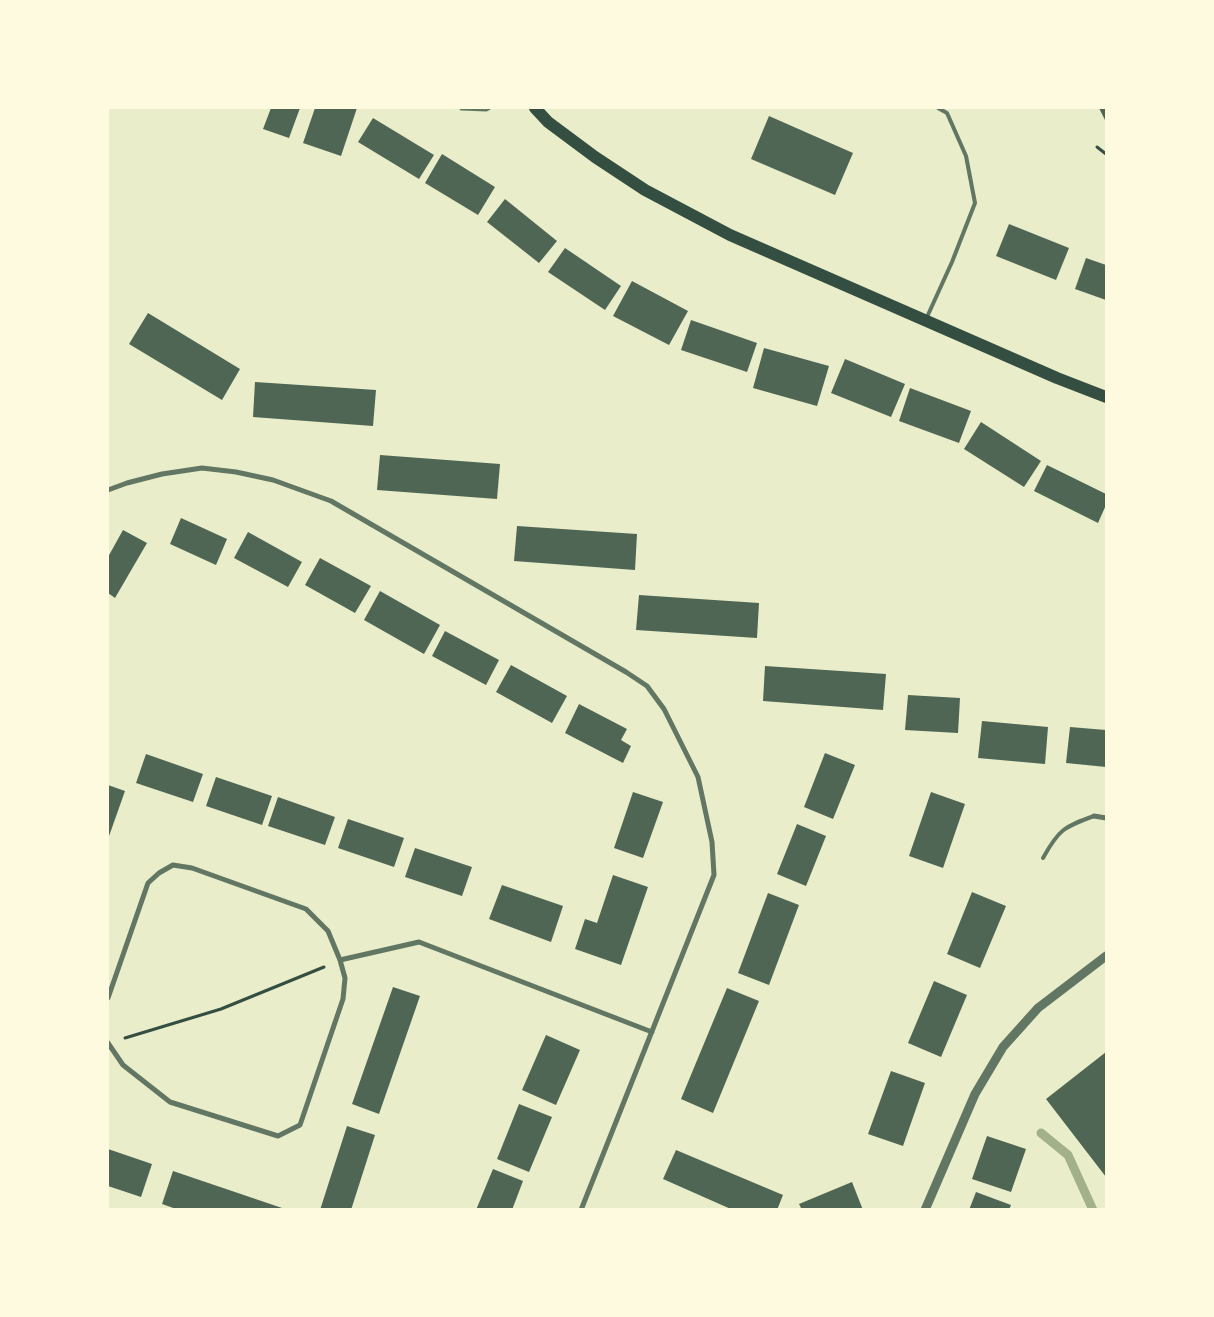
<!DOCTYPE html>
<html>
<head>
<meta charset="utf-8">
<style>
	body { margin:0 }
	#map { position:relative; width:1214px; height:1317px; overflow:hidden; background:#e9edc9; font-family:Karla,sans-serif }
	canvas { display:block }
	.frame { position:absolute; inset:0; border:109px solid #fefae0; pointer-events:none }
</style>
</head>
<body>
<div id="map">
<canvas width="1214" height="1317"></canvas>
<div class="frame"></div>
</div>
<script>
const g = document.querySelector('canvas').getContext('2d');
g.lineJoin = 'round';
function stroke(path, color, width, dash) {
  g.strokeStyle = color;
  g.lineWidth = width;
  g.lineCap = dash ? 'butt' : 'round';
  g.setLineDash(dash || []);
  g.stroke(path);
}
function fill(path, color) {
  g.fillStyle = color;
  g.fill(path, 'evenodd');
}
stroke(new Path2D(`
	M1041 1133 1068 1155 1093 1210`), '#a3b18a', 9);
fill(new Path2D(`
	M271 108H300L289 138 263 129Z
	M315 108H357L341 156 303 143Z
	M1099 108H1106V122Z
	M769 116 853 153 835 195 751 159Z
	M373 118 434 155 419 179 358 142Z
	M442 154 495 187 478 215 425 183Z
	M505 199 557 241 539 263 487 222Z
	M1009 224 1069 248 1056 280 996 256Z
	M565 248 621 286 605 310 548 272Z
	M1086 258 1106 265V300L1075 289Z
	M632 281 688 311 669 345 613 316Z
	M148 313 240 369 222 400 129 344Z
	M691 320 757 343 747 372 681 350Z
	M764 348 829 366 817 406 753 388Z
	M845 359 905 384 891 417 831 393Z
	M255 382 376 390 373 426 253 417Z
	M910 388 971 411 959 443 899 421Z
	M981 422 1041 461 1024 487 964 449Z
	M380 455 500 464 497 499 377 490Z
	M1047 465 1106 494V505L1098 523 1034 491Z
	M181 518 227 539 216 565 170 544Z
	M517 526 637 534 635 570 514 561Z
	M123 530 147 543 115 598 108 593V557Z
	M248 532 302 562 288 587 234 558Z
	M320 558 371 586 355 613 305 585Z
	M380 591 440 625 424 654 364 620Z
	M639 595 759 603 757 638 636 630Z
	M445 631 499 660 486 685 432 656Z
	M511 665 567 696 552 723 496 692Z
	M765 666 886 674 883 710 763 701Z
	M908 695 960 698 958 733 905 730Z
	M579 704 627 729 621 740 631 746 623 763 565 733Z
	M982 721 1048 727 1045 764 978 758Z
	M1070 727 1106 730V767L1066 763Z
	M825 753 855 765 833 819 804 807Z
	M146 754 203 774 193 802 136 783Z
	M216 777 272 796 262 825 206 806Z
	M108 785 125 791 108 839Z
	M633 792 663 802 643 858 614 848Z
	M931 792 965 804 943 868 909 856Z
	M278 797 335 817 325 845 268 826Z
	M348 819 404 838 394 867 338 848Z
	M797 824 826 836 806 886 777 874Z
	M415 848 472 867 462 896 405 877Z
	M613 875 648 887 621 965 575 949 585 919 597 923Z
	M502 885 563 906 551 942 489 919Z
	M972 892 1006 906 980 968 947 954Z
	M768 893 799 905 769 985 738 973Z
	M934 981 967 995 941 1057 908 1043Z
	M393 987 420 996 379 1114 352 1104Z
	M727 988 759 1001 713 1113 681 1099Z
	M546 1035 580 1050 556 1105 522 1090Z
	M1106 1052V1177L1046 1099Z
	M891 1071 925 1083 903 1146 868 1134Z
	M519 1104 552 1117 529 1172 497 1159Z
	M347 1126 375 1135 351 1210H320Z
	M987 1136 1026 1149 1011 1192 972 1179Z
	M108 1149 152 1164 141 1197 108 1186Z
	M676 1150 783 1195 777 1210H733L663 1179Z
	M493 1169 523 1181 512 1210H476Z
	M173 1171 285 1209V1210H179L162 1204Z
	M852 1182 863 1210H802L799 1204Z
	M976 1192 1011 1205 1009 1210H969Z`), '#4f6655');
stroke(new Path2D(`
	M1097 147 1106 154
	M125 1038 221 1009 324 967`), '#344e41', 3);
stroke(new Path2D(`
	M927 317 952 262 975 203 966 156 947 113 938 108
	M1043 858C1059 829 1064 827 1094 816`), '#617663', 4);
stroke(new Path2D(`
	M462 108 486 109 488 108
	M108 490 127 483 162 474 202 468 236 472 273 480 331 501 626 672 647 686 664 709 698 777 712 842 714 875 581 1210
	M1094 816 1106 818
	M108 998 148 883 159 873 173 865 192 868 306 909 328 931 340 960 419 942 652 1032
	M108 1043 123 1065 170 1102 278 1136 300 1125 343 999 345 978 340 960`), '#617663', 5);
stroke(new Path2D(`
	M925 1210 975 1094 1003 1047 1038 1008 1106 956`), '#617663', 9);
stroke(new Path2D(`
	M535 108 548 122 595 157 645 190 730 235 1057 378 1106 397`), '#344e41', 12);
</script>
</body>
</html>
